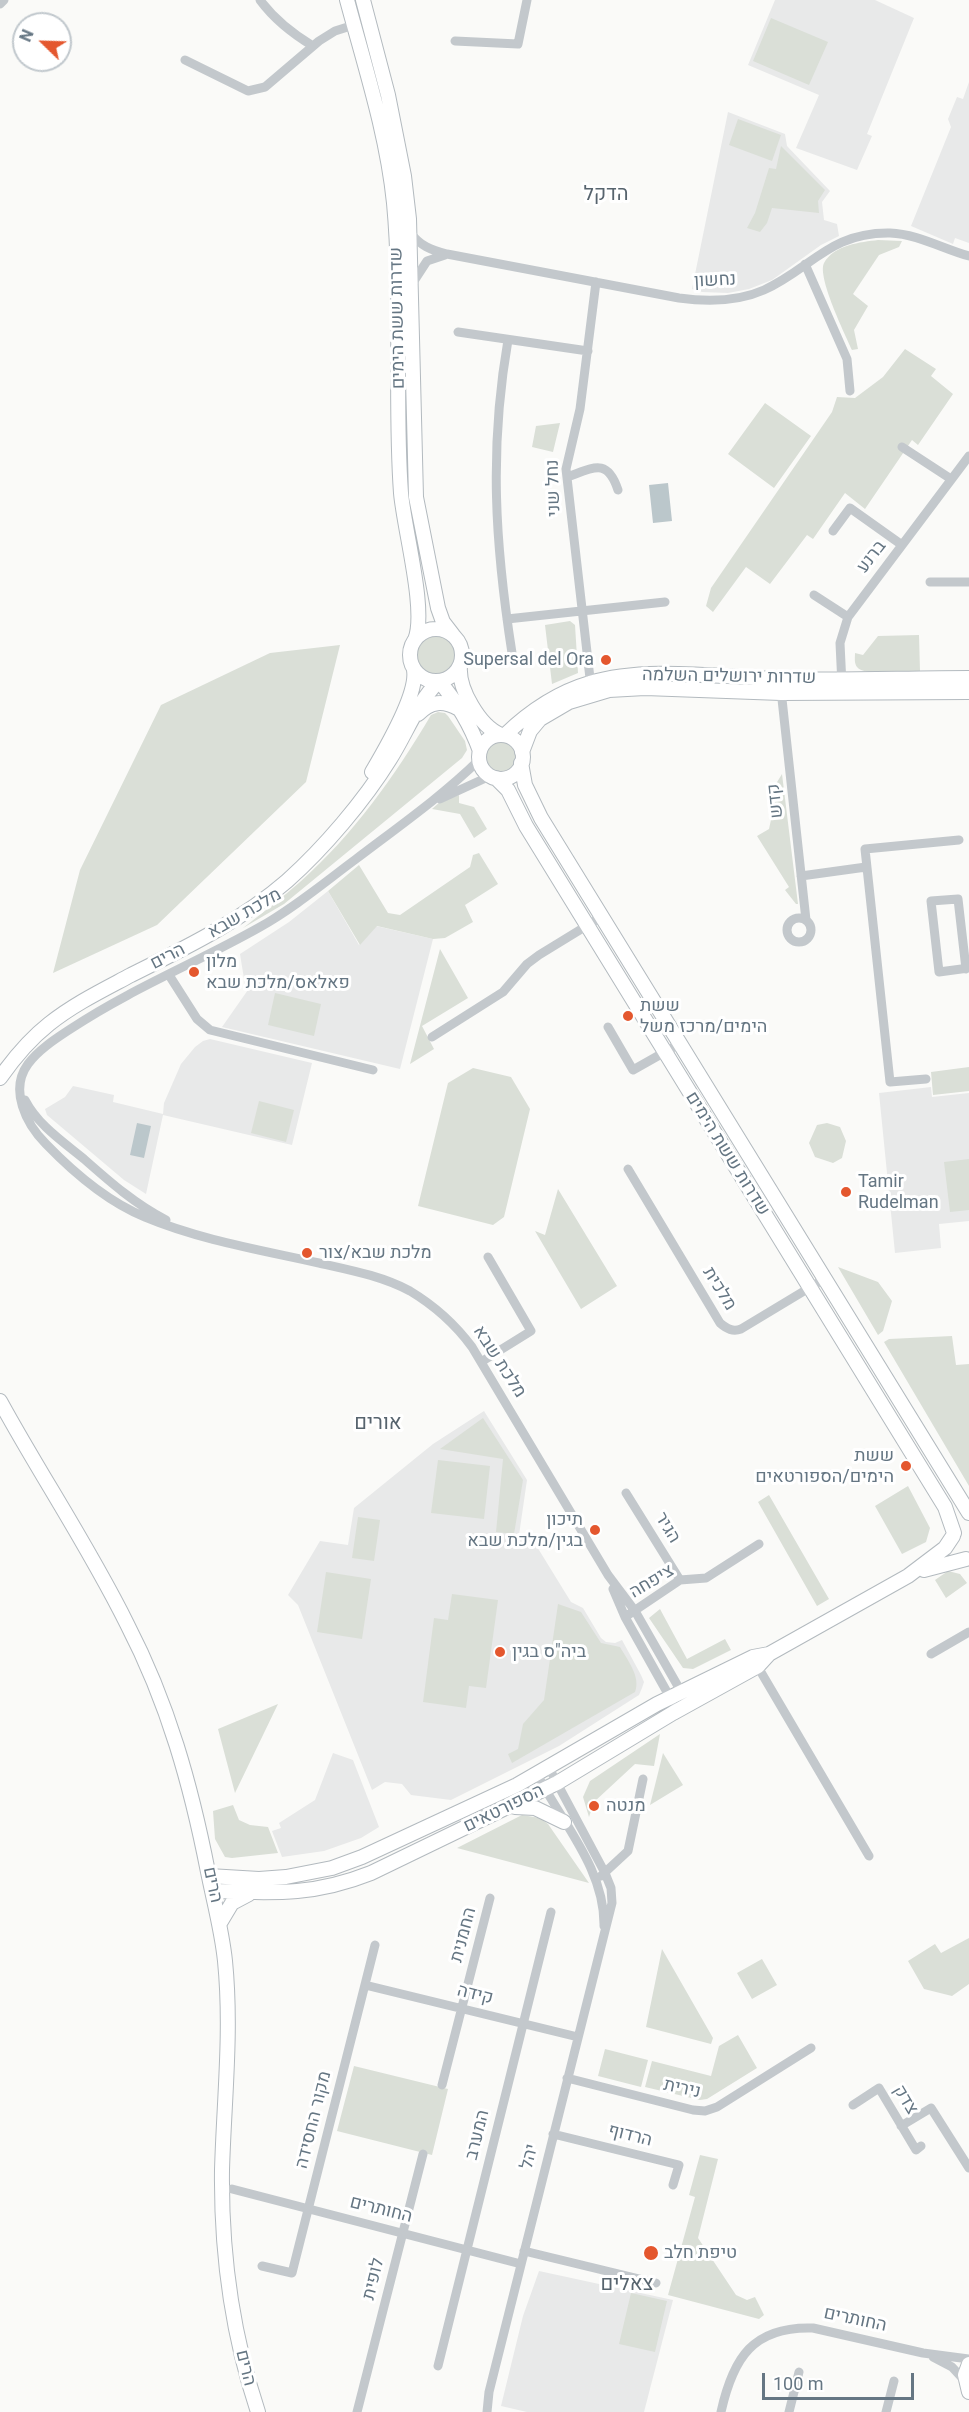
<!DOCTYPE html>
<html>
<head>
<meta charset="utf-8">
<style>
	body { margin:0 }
	#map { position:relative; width:969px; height:2412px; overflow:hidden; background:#fafaf8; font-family:Roboto,sans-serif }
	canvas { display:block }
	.north { position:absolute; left:12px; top:12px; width:60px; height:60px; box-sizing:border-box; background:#fff; border:2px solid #c1c8cd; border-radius:50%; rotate:293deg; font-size:16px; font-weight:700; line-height:24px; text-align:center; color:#657683 }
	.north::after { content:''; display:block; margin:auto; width:21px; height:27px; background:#e4572e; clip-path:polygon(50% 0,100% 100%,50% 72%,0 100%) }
	.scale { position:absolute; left:762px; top:2373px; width:152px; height:27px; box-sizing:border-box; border:3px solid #657683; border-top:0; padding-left:8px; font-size:18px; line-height:21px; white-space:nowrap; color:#657683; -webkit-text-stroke:4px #fff; paint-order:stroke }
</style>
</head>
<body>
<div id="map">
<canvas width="969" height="2412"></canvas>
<div class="north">N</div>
<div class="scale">100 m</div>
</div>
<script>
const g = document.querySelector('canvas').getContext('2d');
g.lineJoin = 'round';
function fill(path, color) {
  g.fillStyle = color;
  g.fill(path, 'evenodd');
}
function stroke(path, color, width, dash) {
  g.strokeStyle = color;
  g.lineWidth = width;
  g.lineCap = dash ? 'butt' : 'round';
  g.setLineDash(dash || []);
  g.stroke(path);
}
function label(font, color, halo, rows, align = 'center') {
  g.font = font + ' Roboto,Heebo,sans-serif';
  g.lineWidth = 6;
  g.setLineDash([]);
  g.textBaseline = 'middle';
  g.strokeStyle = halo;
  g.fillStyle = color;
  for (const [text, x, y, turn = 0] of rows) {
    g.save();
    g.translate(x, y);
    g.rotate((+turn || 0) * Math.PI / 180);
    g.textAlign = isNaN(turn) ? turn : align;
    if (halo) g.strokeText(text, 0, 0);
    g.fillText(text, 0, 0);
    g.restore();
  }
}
fill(new Path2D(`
	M775 0H875L914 18 867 134 872 136 857 170 796 148 819 95 748 65Z
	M969 82V243L955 238 953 244 911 226 951 127 948 119 957 97 963 99Z
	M728 112 785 134 787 146 830 191 822 202 824 220 837 224 839 236 821 245 772 280 749 289 728 293 702 292 692 289Z
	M328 891 359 945 376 926 433 939 400 1069 222 1027 250 987 245 985 240 954 289 922Z
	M210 1039 312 1063 292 1145 163 1115 146 1194 124 1180 47 1115 45 1109 65 1097 73 1086 114 1095 113 1102 163 1114 164 1103 181 1064 195 1047 203 1041Z
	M931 1087 932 1097 969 1093V1221L939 1224 941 1248 895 1253 879 1093Z
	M484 1411 527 1480 519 1535 531 1537 571 1602 583 1608 601 1638 606 1642 615 1643 622 1640 641 1675 644 1682 642 1688 639 1695 559 1746 451 1800 411 1795 402 1784 385 1782 372 1790 298 1605 288 1595 320 1541 348 1545 354 1508 433 1444Z
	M333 1753 353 1760 379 1827 361 1838 324 1851 282 1857 272 1831 281 1828 279 1823 315 1800Z
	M539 2271 673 2300 644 2412H527L501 2406 523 2316Z`), '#e8e9e9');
fill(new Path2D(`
	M771 18 828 42 809 85 753 61Z
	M738 119 781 135 772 161 729 145Z
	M781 146 825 190 818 201 819 213 772 208 767 223 760 232 747 228 755 213 769 168 776 169Z
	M878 240 902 241 899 247 879 255 853 294 868 306 854 330 858 349 852 350C845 334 817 277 824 263 834 245 861 242 878 240Z
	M905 349 936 369 931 376 953 394 918 445 912 440 865 509 845 493 813 539 807 535 770 584 746 567 713 612 706 606 711 588 832 412 837 397 855 398 883 377Z
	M765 403 811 436 774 488 728 454Z
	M560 423 553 452 532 447 536 426Z
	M570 621 575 625 578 673 552 684 545 625Z
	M413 655a23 23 0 1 1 46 0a23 23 0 1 1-46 0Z
	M919 635 920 671C907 672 865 677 857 667 854 663 855 658 855 653L863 655 878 636Z
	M340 645 306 782 157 925 53 973 80 870 161 705 270 653Z
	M438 712 445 713 448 716 465 741 467 750 462 758 284 904 243 928C262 913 282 898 300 882 353 835 395 776 431 715Z
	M481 757a19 19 0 1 1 38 0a19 19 0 1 1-38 0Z
	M782 774 798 904H796L785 890 789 887 757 836 769 829 777 792 774 787Z
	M459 795V803L474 807 487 829 474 838 460 814 432 809 441 801Z
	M479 853 498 884 465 905 473 922 445 938 433 939 377 926 360 945 328 891 359 865 388 913 400 915 470 867 473 855Z
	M440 949 468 998 422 1026 434 1049 410 1064Z
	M275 993 321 1004 314 1036 268 1025Z
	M969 1067V1091L933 1095 931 1072Z
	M473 1068 511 1077 530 1109 504 1217 493 1225 418 1206 448 1083Z
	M259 1101 294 1110 286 1142 251 1133Z
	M827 1123 840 1127 846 1141 842 1158 833 1163 815 1157 809 1143 817 1125Z
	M969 1159V1210L950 1212 944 1162Z
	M558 1189 617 1286 581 1309 535 1231 545 1235Z
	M838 1267 878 1282 892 1301 883 1331 878 1335Z
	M952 1336 956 1365 969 1364V1486L884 1342 889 1339Z
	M483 1418 523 1480 514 1534 496 1532 503 1459 440 1449Z
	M438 1460 490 1466 484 1519 431 1513Z
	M908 1486 930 1528 926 1542 902 1554 875 1506Z
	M769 1495 829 1599 817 1606 758 1502Z
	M358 1517 380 1520 374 1561 352 1558Z
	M948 1571 960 1574 967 1583 946 1598 935 1580Z
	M326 1572 371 1579 362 1639 317 1632Z
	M452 1594 498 1600 486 1688 469 1686 466 1708 423 1702 434 1618 448 1620Z
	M558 1604 581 1612 601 1643 620 1647C628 1661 641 1677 635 1692L512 1763 508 1754 518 1749 523 1724 544 1700Z
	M660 1609 687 1659 725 1639 731 1650 693 1669 683 1668 649 1618Z
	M278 1704 235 1793 218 1729Z
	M660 1734 654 1766 635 1764 594 1802 589 1817 583 1797 590 1781Z
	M663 1753 683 1785 650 1805Z
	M233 1805 239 1820 250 1825 268 1827 278 1853 232 1858 225 1857 215 1839 213 1811Z
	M522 1815 540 1818 548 1824 589 1883 457 1848Z
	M969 1938V1984L952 1996 924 1989 908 1961 935 1944 941 1953Z
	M662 1949 713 2038 711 2044 646 2027Z
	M762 1959 777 1985 752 1999 737 1973Z
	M738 2035 757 2068 707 2099 700 2100 645 2087 652 2061 711 2076 719 2046Z
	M605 2049 648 2060 641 2087 598 2076Z
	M354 2066 448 2089 432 2155 337 2131Z
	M700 2155 718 2159 698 2238 736 2295 747 2300 755 2297 764 2315 759 2319 668 2295 695 2197 689 2195Z
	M631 2293 667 2301 655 2352 619 2344Z`), '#dadfd7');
fill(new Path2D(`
	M668 483 672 521 653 523 649 485Z
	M137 1123 151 1126 144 1158 130 1155Z`), '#bbc7cb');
const secondary = new Path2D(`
	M347 0C365 67 387 134 394 203 403 299 394 397 401 493 404 529 427 611 415 640
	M363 0 388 95 404 176 409 219 416 497 438 608 443 622 453 635
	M410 655a26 26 0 1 1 52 0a26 26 0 1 1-52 0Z
	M460 666C458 688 479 726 501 735
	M439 681C456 701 471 726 480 751
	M418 714C431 701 443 700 459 709
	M505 735C530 711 556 693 590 683 643 666 720 677 777 679 841 681 905 678 969 678
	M479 757a22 22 0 1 1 44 0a22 22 0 1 1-44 0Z
	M522 752 530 731 540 719 569 702 609 690 645 688 781 693 969 692
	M521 763 525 785 541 818 969 1513
	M372 772C385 750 418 694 414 670
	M496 778 508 790 526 826 945 1507 954 1533
	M0 1078C14 1058 30 1039 49 1024 74 1004 103 990 131 975 185 948 241 921 287 881 324 848 364 801 390 759 406 734 417 703 438 682
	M0 1401C41 1476 89 1547 127 1624 168 1703 191 1785 208 1872 214 1902 222 1931 225 1961 232 2031 224 2100 222 2170 221 2251 232 2334 258 2412
	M924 1570 966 1559
	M515 1807 535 1808 564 1822
	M209 1876 259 1879 286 1877 332 1868 362 1857 517 1785 657 1704 753 1657 769 1654 908 1576 945 1548 953 1536
	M213 1891C273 1893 313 1896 371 1873L557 1783 673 1713 758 1666 769 1654
	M220 1923 232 1903 249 1894
	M969 2364 965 2375 969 2392`);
stroke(secondary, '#b3babf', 16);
stroke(new Path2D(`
	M260 0C274 19 293 34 313 46
	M0 4 4 0
	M455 41 518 44 527 0
	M185 60 248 91 265 87 319 41 335 31 354 25
	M410 232C420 246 431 250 447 254L679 298C708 302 737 302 764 290 812 268 830 232 890 233 918 234 943 249 969 256
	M805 264 847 359 850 391
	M412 284 427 261 445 255
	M458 332 588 351
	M508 340C489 449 495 544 512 653
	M902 447 951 479
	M567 477C593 468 607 457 618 490
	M833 531 850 508 902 545
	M930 582H969
	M814 595 848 617
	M507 619 665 602
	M842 685 840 643 848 617 969 456
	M591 687 566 469 580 409 596 282
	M781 690 806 920
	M479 760C441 797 398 827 356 859 325 882 294 908 260 927 198 962 131 989 72 1028 57 1038 39 1049 28 1064 9 1090 26 1124 46 1144 74 1173 108 1202 145 1217 200 1240 261 1250 319 1263 350 1270 382 1276 410 1291 435 1306 455 1324 472 1347L608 1575 635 1611 683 1695
	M440 799 490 776
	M801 876 866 867
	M787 930a12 12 0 1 1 24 0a12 12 0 1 1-24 0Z
	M966 969 958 899 931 901 939 972 969 968
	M169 975 197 1019 210 1030 373 1070
	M608 1027 633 1070 679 1044
	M432 1037 503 992 527 964 539 955 601 917
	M926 1079 890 1082 865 849 959 840
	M25 1100C38 1125 62 1141 84 1159 110 1182 135 1204 166 1220
	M628 1169 720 1323C727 1329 733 1332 741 1329L824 1279
	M481 1362 531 1331 488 1257
	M626 1493 680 1580
	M613 1589 625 1617 672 1701
	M625 1617 680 1580 706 1578 759 1544
	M931 1654 969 1632
	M755 1662 869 1856
	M537 1774C562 1823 605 1869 604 1926
	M601 1876 628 1851 643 1779
	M365 1985 578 2037
	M567 2078 693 2110 705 2111 717 2107 811 2048
	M442 2085 490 1898
	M853 2105 879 2088 916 2150 921 2146
	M901 2126 931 2108 969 2168
	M553 2134 679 2165 673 2185
	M232 2189 521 2264
	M524 2251 656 2283
	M262 2266 292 2273 375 1945
	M933 2357 952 2367 965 2381
	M438 2366 551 1912
	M357 2412 423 2154
	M487 2412 489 2392 612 1903 611 1888 605 1873 549 1768
	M721 2412C733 2358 753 2326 813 2328L923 2353 969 2359
	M789 2412 799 2372
	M886 2412 894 2381`), '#c3c8cc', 9);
stroke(secondary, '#fff', 14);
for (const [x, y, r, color] of [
	[606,660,6,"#e4572e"],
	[194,972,6,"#e4572e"],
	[628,1016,6,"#e4572e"],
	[846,1192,6,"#e4572e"],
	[307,1253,6,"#e4572e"],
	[906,1466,6,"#e4572e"],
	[595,1530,6,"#e4572e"],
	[500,1652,6,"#e4572e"],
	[594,1806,6,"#e4572e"],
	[651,2253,8,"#e4572e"]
]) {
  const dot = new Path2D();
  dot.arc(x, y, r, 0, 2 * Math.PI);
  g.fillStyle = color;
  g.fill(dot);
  stroke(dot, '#fff', 2);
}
label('18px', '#657683', '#fff', [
	["נחשון",715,281,-3],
	["שדרות ששת הימים",398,318,-91],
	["נחל שני",554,488,-92],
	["ברנע",872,557,-52],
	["שדרות ירושלים השלמה",729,677,1],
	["קדש",776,801,-96],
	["מלכת שבא",245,914,-30],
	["הרים",168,957,-27],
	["שדרות ששת הימים",727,1154,58],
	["מלכית",719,1289,58],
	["מלכת שבא",499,1362,57],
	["הגיר",667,1528,59],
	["ציפחה",652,1582,-31],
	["הספורטאים",504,1809,-26],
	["הרים",212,1885,78],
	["החמנית",464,1935,-75],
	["קידה",475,1995,14],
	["נירית",682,2089,12],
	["צדק",905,2100,59],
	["מקור החסידה",314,2120,-76],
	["המערב",478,2135,-76],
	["הרדוף",630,2136,14],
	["יהל",530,2157,-76],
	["החותרים",381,2210,14],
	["לופית",374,2279,-76],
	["החותרים",855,2320,12],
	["הרים",245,2368,76]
]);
label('18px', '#657683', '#fff', [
	["Supersal del Ora",594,660,"right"],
	["מלון",206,962],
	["פאלאס/מלכת שבא",206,983],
	["ששת",640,1006],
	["הימים/מרכז משל",640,1027],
	["Tamir",858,1182],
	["Rudelman",858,1203],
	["מלכת שבא/צור",319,1253],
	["ששת",894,1456,"right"],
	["הימים/הספורטאים",894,1477,"right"],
	["תיכון",583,1520,"right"],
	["בגין/מלכת שבא",583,1541,"right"],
	["ביה\"ס בגין",512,1652],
	["מנטה",606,1806],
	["טיפת חלב",664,2253]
], 'left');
label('20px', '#57646e', '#fff', [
	["הדקל",606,195],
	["אורים",378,1424],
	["צאלים",627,2285]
]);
</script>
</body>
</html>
